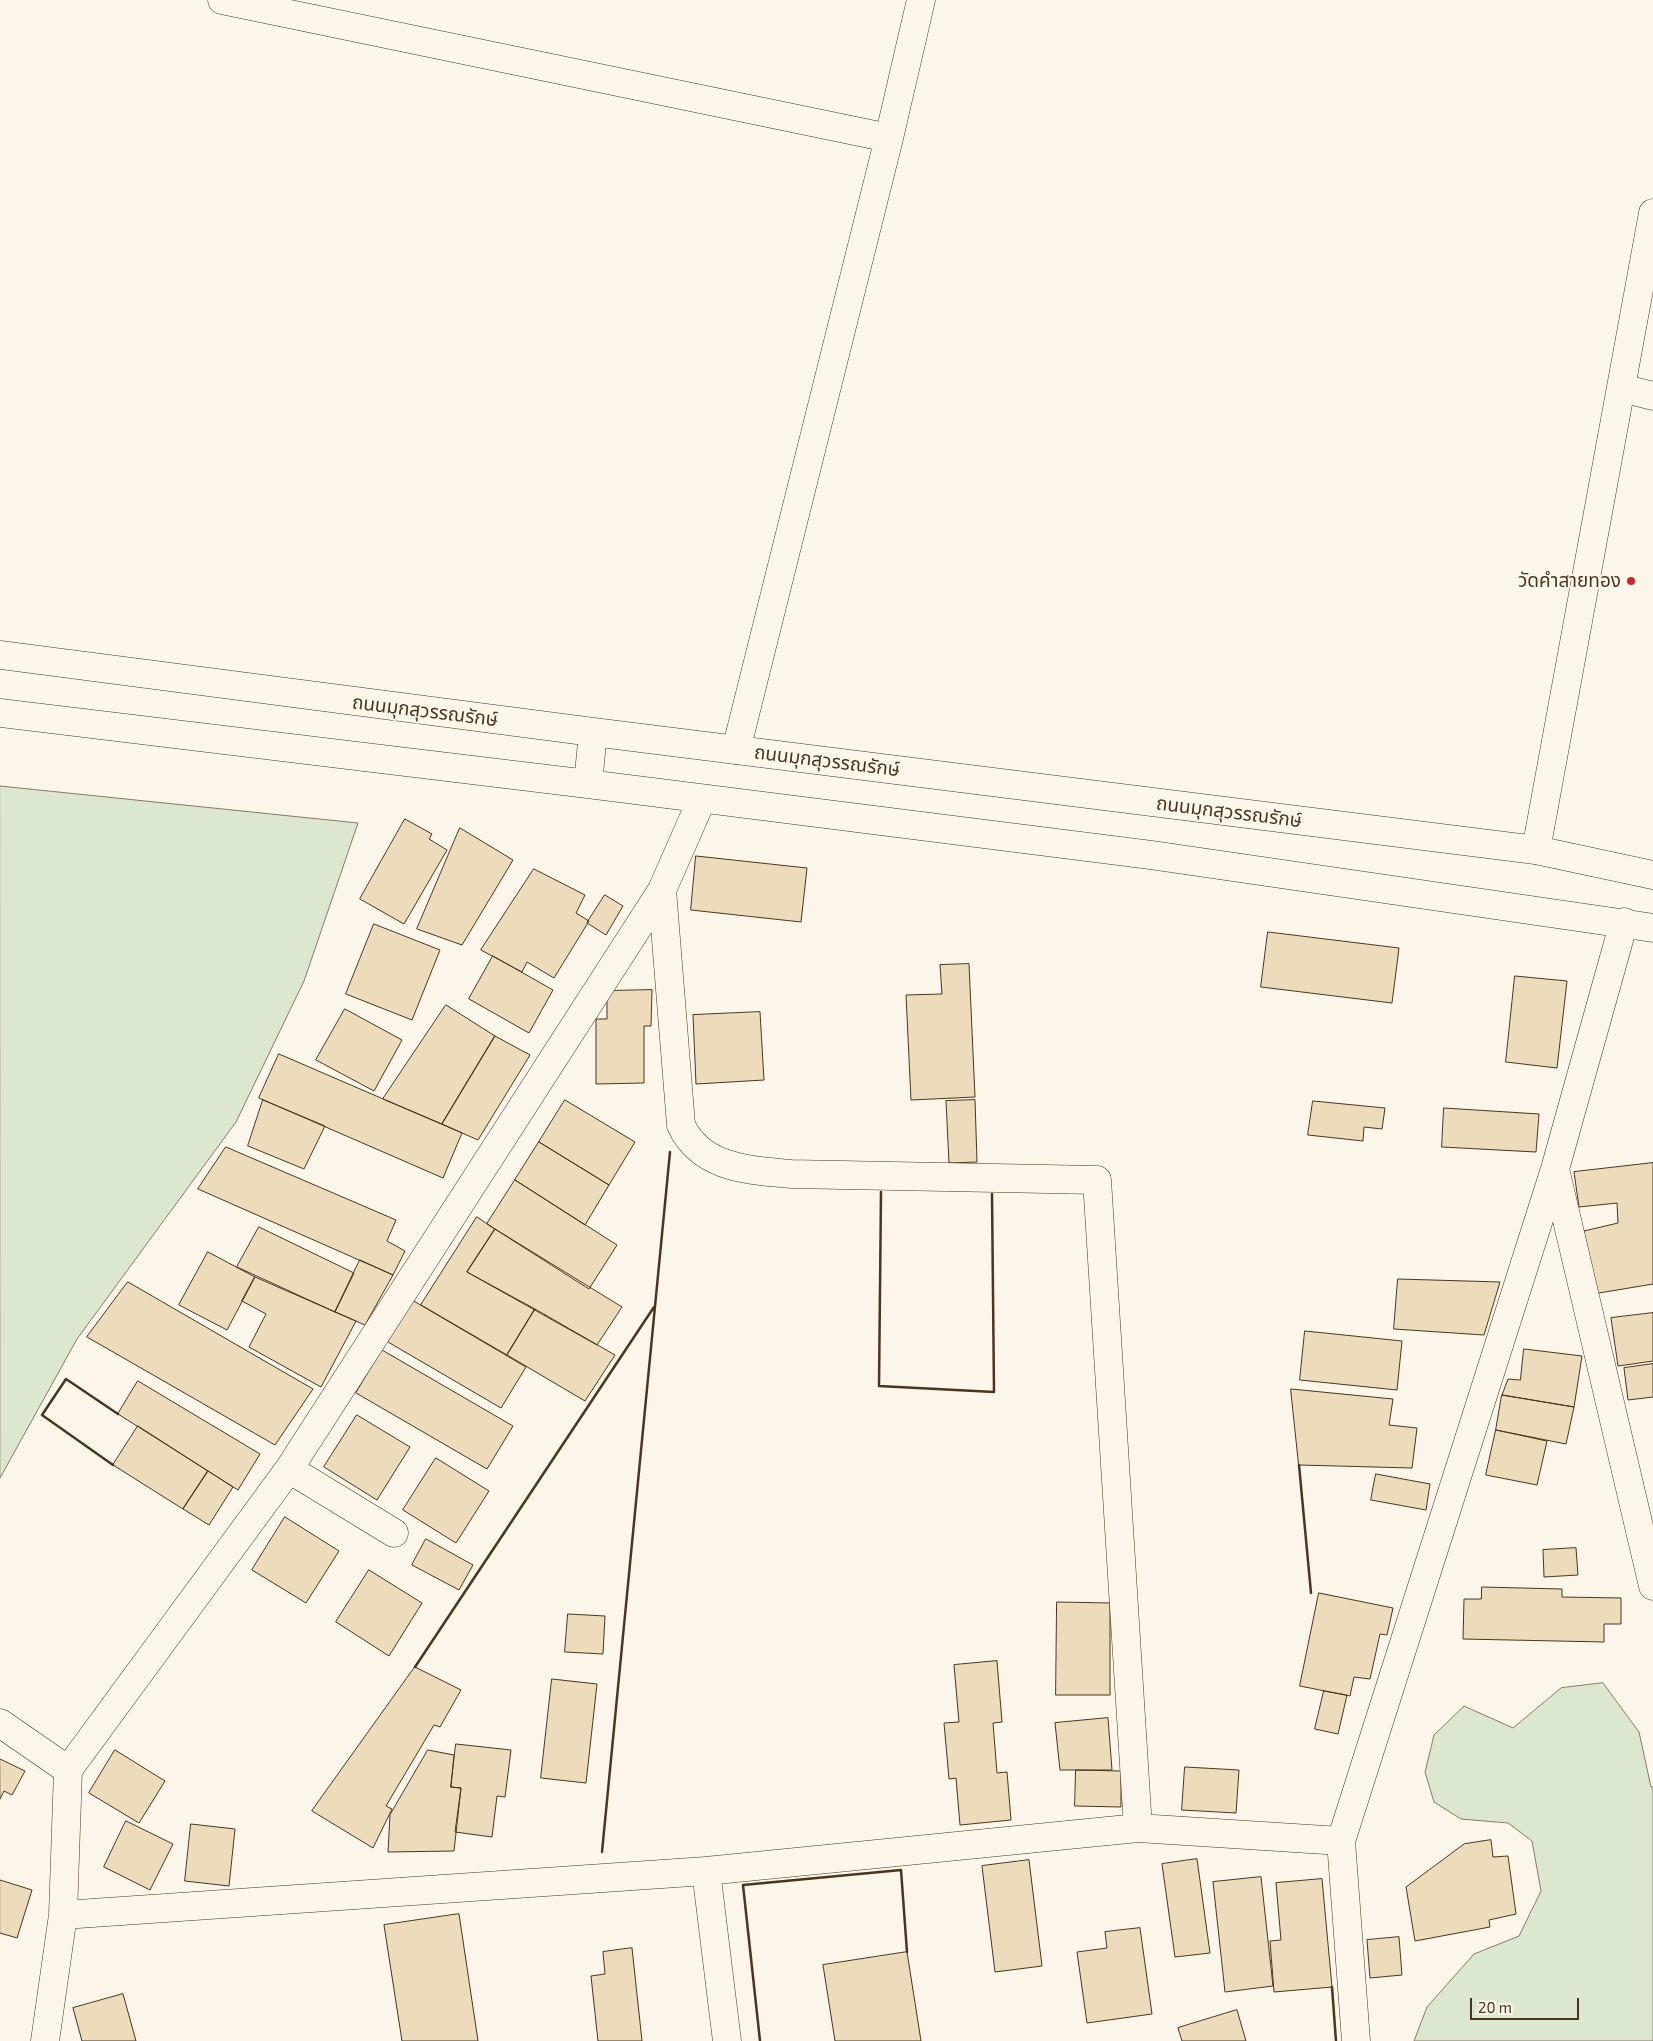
<!DOCTYPE html>
<html>
<head>
<meta charset="utf-8">
<style>
	body { margin:0 }
	#map { position:relative; width:1653px; height:2041px; overflow:hidden; background:#fbf6e9; font-family:"Exo 2",sans-serif }
	canvas { display:block }
	.scale { position:absolute; left:1470px; top:1998px; width:109px; height:22px; box-sizing:border-box; border:2px solid #4a3520; border-top:0; padding-left:6px; font-size:15px; line-height:18px; white-space:nowrap; color:#4a3520; -webkit-text-stroke:4px #fbf6e9; paint-order:stroke }
</style>
</head>
<body>
<div id="map">
<canvas width="1653" height="2041"></canvas>
<div class="scale">20 m</div>
</div>
<script>
const g = document.querySelector('canvas').getContext('2d');
g.lineJoin = 'round';
function fill(path, color) {
  g.fillStyle = color;
  g.fill(path, 'evenodd');
}
function stroke(path, color, width, dash) {
  g.strokeStyle = color;
  g.lineWidth = width;
  g.lineCap = dash ? 'butt' : 'round';
  g.setLineDash(dash || []);
  g.stroke(path);
}
function label(font, color, halo, rows, align = 'center') {
  g.font = font + ' "Exo 2","Noto Sans Thai",sans-serif';
  g.lineWidth = 4;
  g.setLineDash([]);
  g.textBaseline = 'middle';
  g.strokeStyle = halo;
  g.fillStyle = color;
  for (const [text, x, y, turn = 0] of rows) {
    g.save();
    g.translate(x, y);
    g.rotate((+turn || 0) * Math.PI / 180);
    g.textAlign = isNaN(turn) ? turn : align;
    if (halo) g.strokeText(text, 0, 0);
    g.fillText(text, 0, 0);
    g.restore();
  }
}
const green = new Path2D(`
	M0 786 358 823 304 981 236 1122 77 1339 0 1478Z
	M1603 1683 1639 1732 1651 1787H1653V2041H1414L1427 2007 1474 1954 1519 1936 1541 1891 1532 1841 1508 1823 1461 1819 1434 1802 1425 1772 1434 1735 1464 1706 1513 1728 1561 1688Z`);
fill(green, '#dce7d0');
stroke(green, '#887966', 1);
const building = new Path2D(`
	M405 819 432 834 429 839 447 850 404 924 360 899Z
	M460 828 513 860 462 945 417 929Z
	M696 856 807 868 801 922 691 910Z
	M534 869 585 895 576 913 589 921 554 978 527 962 522 972 481 950Z
	M605 895 623 906 606 935 587 923Z
	M374 924 440 950 412 1020 346 994Z
	M1268 932 1399 948 1392 1003 1261 987Z
	M493 956 553 990 529 1033 469 999Z
	M969 964 975 1097 911 1100 906 995 942 994 940 965Z
	M1515 976 1567 981 1557 1068 1506 1062Z
	M652 990 651 1026H644V1083L596 1084V1019H607V991Z
	M446 1005 495 1036 442 1124 383 1099Z
	M345 1009 402 1040 374 1091 316 1060Z
	M760 1012 764 1080 696 1084 693 1015Z
	M495 1036 530 1055 478 1140 442 1124Z
	M279 1054 462 1133 443 1178 259 1098Z
	M263 1100 325 1126 304 1169 248 1146Z
	M565 1100 635 1142 609 1185 539 1142Z
	M975 1100 977 1162 949 1163 946 1101Z
	M1313 1101 1385 1108 1382 1129 1364 1127 1363 1141 1308 1135Z
	M1444 1108 1539 1114 1536 1152 1442 1147Z
	M539 1142 609 1185 585 1225 515 1180Z
	M226 1147 396 1220 387 1241 405 1251 393 1275 198 1189Z
	M1653 1163V1284L1593 1294 1584 1231 1618 1223 1617 1203 1579 1207 1574 1172Z
	M515 1180 617 1245 589 1289 487 1224Z
	M477 1217 495 1229 467 1272 535 1309 507 1355 421 1305Z
	M259 1227 354 1273 335 1312 237 1267Z
	M495 1229 622 1307 597 1345 467 1272Z
	M208 1252 255 1277 227 1330 179 1305Z
	M360 1260 393 1275 365 1325 335 1312Z
	M255 1277 356 1321 321 1387 249 1347 266 1314 242 1301Z
	M1398 1279 1500 1282 1484 1335 1394 1329Z
	M128 1282 313 1389 275 1445 87 1337Z
	M412 1300 526 1367 501 1408 388 1342Z
	M535 1309 615 1355 585 1401 507 1355Z
	M1653 1313V1361L1618 1366 1611 1318Z
	M1305 1331 1402 1341 1397 1390 1300 1380Z
	M1524 1349 1582 1356 1574 1407 1502 1395 1508 1379 1520 1380Z
	M382 1350 513 1426 487 1469 356 1393Z
	M1653 1364V1397L1628 1400 1624 1368Z
	M138 1381 260 1454 238 1490 118 1414Z
	M1291 1389 1393 1399 1389 1425 1417 1428 1412 1468 1299 1465Z
	M1502 1395 1574 1407 1566 1444 1496 1430Z
	M357 1415 410 1447 377 1500 324 1467Z
	M138 1426 208 1471 183 1509 113 1465Z
	M1496 1430 1547 1441 1537 1485 1486 1475Z
	M436 1458 489 1491 456 1543 403 1510Z
	M208 1471 233 1487 209 1525 183 1509Z
	M1376 1474 1430 1484 1426 1510 1371 1500Z
	M285 1517 339 1551 306 1603 252 1570Z
	M426 1539 473 1565 459 1590 412 1565Z
	M1576 1548 1578 1575 1544 1577 1543 1550Z
	M369 1570 422 1603 389 1656 336 1622Z
	M1482 1587 1562 1589V1597L1621 1598V1624H1604V1642L1463 1639 1464 1599H1481Z
	M1319 1593 1393 1608 1387 1635 1380 1634 1370 1679 1354 1677 1350 1696 1300 1686Z
	M1057 1602 1110 1603V1695H1056Z
	M568 1614 605 1616 603 1654 565 1652Z
	M997 1661 1002 1722 993 1723 997 1773 1007 1772 1011 1820 960 1825 956 1778 949 1779 944 1723 959 1722 954 1665Z
	M415 1667 461 1690 440 1727 434 1725 386 1806 392 1809 373 1848 312 1811Z
	M552 1679 597 1684 586 1783 541 1778Z
	M1324 1691 1347 1695 1338 1734 1315 1729Z
	M1108 1718 1112 1770H1060L1055 1723Z
	M456 1744 511 1750 505 1797 497 1796 492 1837 455 1832 461 1788 451 1787Z
	M115 1750 165 1781 139 1823 89 1793Z
	M428 1750 454 1755 451 1787 461 1788 454 1851 388 1852 390 1815Z
	M0 1759 25 1771 12 1795 4 1791 0 1799Z
	M1185 1767 1239 1770 1236 1813 1182 1810Z
	M1076 1770 1121 1771V1807L1075 1806Z
	M126 1821 173 1844 150 1890 104 1867Z
	M191 1824 235 1829 229 1886 185 1881Z
	M1491 1840 1493 1857 1508 1856 1516 1914 1489 1920 1490 1927 1415 1941 1406 1887 1464 1844Z
	M1197 1859 1210 1953 1175 1957 1162 1864Z
	M1029 1860 1042 1966 995 1972 982 1866Z
	M1261 1877 1273 1986 1225 1992 1213 1882Z
	M1322 1879 1332 1987 1274 1992 1270 1941 1281 1940 1276 1883Z
	M0 1880 32 1890 17 1938 0 1933Z
	M459 1914 478 2041H402L384 1925Z
	M1140 1928 1152 2014 1087 2023 1077 1952 1107 1948 1105 1932Z
	M1399 1937 1402 1975 1370 1978 1367 1940Z
	M632 1948 642 2041H598L591 1976 605 1974 603 1952Z
	M907 1952 921 2041H835L823 1965Z
	M123 1994 136 2041H82L73 2008Z
	M1237 2010 1246 2041H1182L1178 2028Z`);
fill(building, '#ecdcbc');
stroke(building, '#4a3520', 1);
const minor = new Path2D(`
	M222 0 889 138
	M1621 388 1653 396
	M736 750 889 138 921 0
	M1536 850 1653 213
	M662 890 681 1125C701 1169 750 1170 791 1174L1097 1180 1138 1828
	M1555 1169 1653 1586
	M289 1469 394 1533
	M0 1723 68 1770 63 1915 45 2041
	M68 1770 289 1469 662 890 702 799
	M706 1871 727 2041
	M63 1915 706 1871 1138 1828 1341 1841
	M1356 2041 1341 1841 1555 1169 1624 922`);
const major = new Path2D(`
	M0 655 593 732 1536 850 1653 875
	M0 713 588 784 1151 855 1653 928
	M588 784 593 732`);
stroke(minor, '#4a3520', 29);
stroke(major, '#4a3520', 29);
stroke(minor, '#fbf6e9', 28);
stroke(major, '#fbf6e9', 28);
stroke(new Path2D(`
	M881 1192 879 1386 994 1392 992 1194
	M113 1465 42 1415 66 1379 118 1414
	M1299 1465 1311 1593
	M415 1667 654 1307
	M602 1852 670 1152
	M1332 1987 1336 2041
	M760 2041 743 1885 901 1870 907 1952`), '#4a3520', 2.5);
for (const [x, y, r, color] of [
	[1631,581,5,"#c62828"]
]) {
  const dot = new Path2D();
  dot.arc(x, y, r, 0, 2 * Math.PI);
  g.fillStyle = color;
  g.fill(dot);
  stroke(dot, '#fbf6e9', 2);
}
label('19px', '#4a3520', '#fbf6e9', [
	["วัดคำสายทอง",1621,581]
], 'right');
label('19px', '#4a3520', '#fbf6e9', [
	["ถนนมุกสุวรรณรักษ์",425,711,7],
	["ถนนมุกสุวรรณรักษ์",827,761,7],
	["ถนนมุกสุวรรณรักษ์",1229,812,7]
]);
</script>
</body>
</html>
